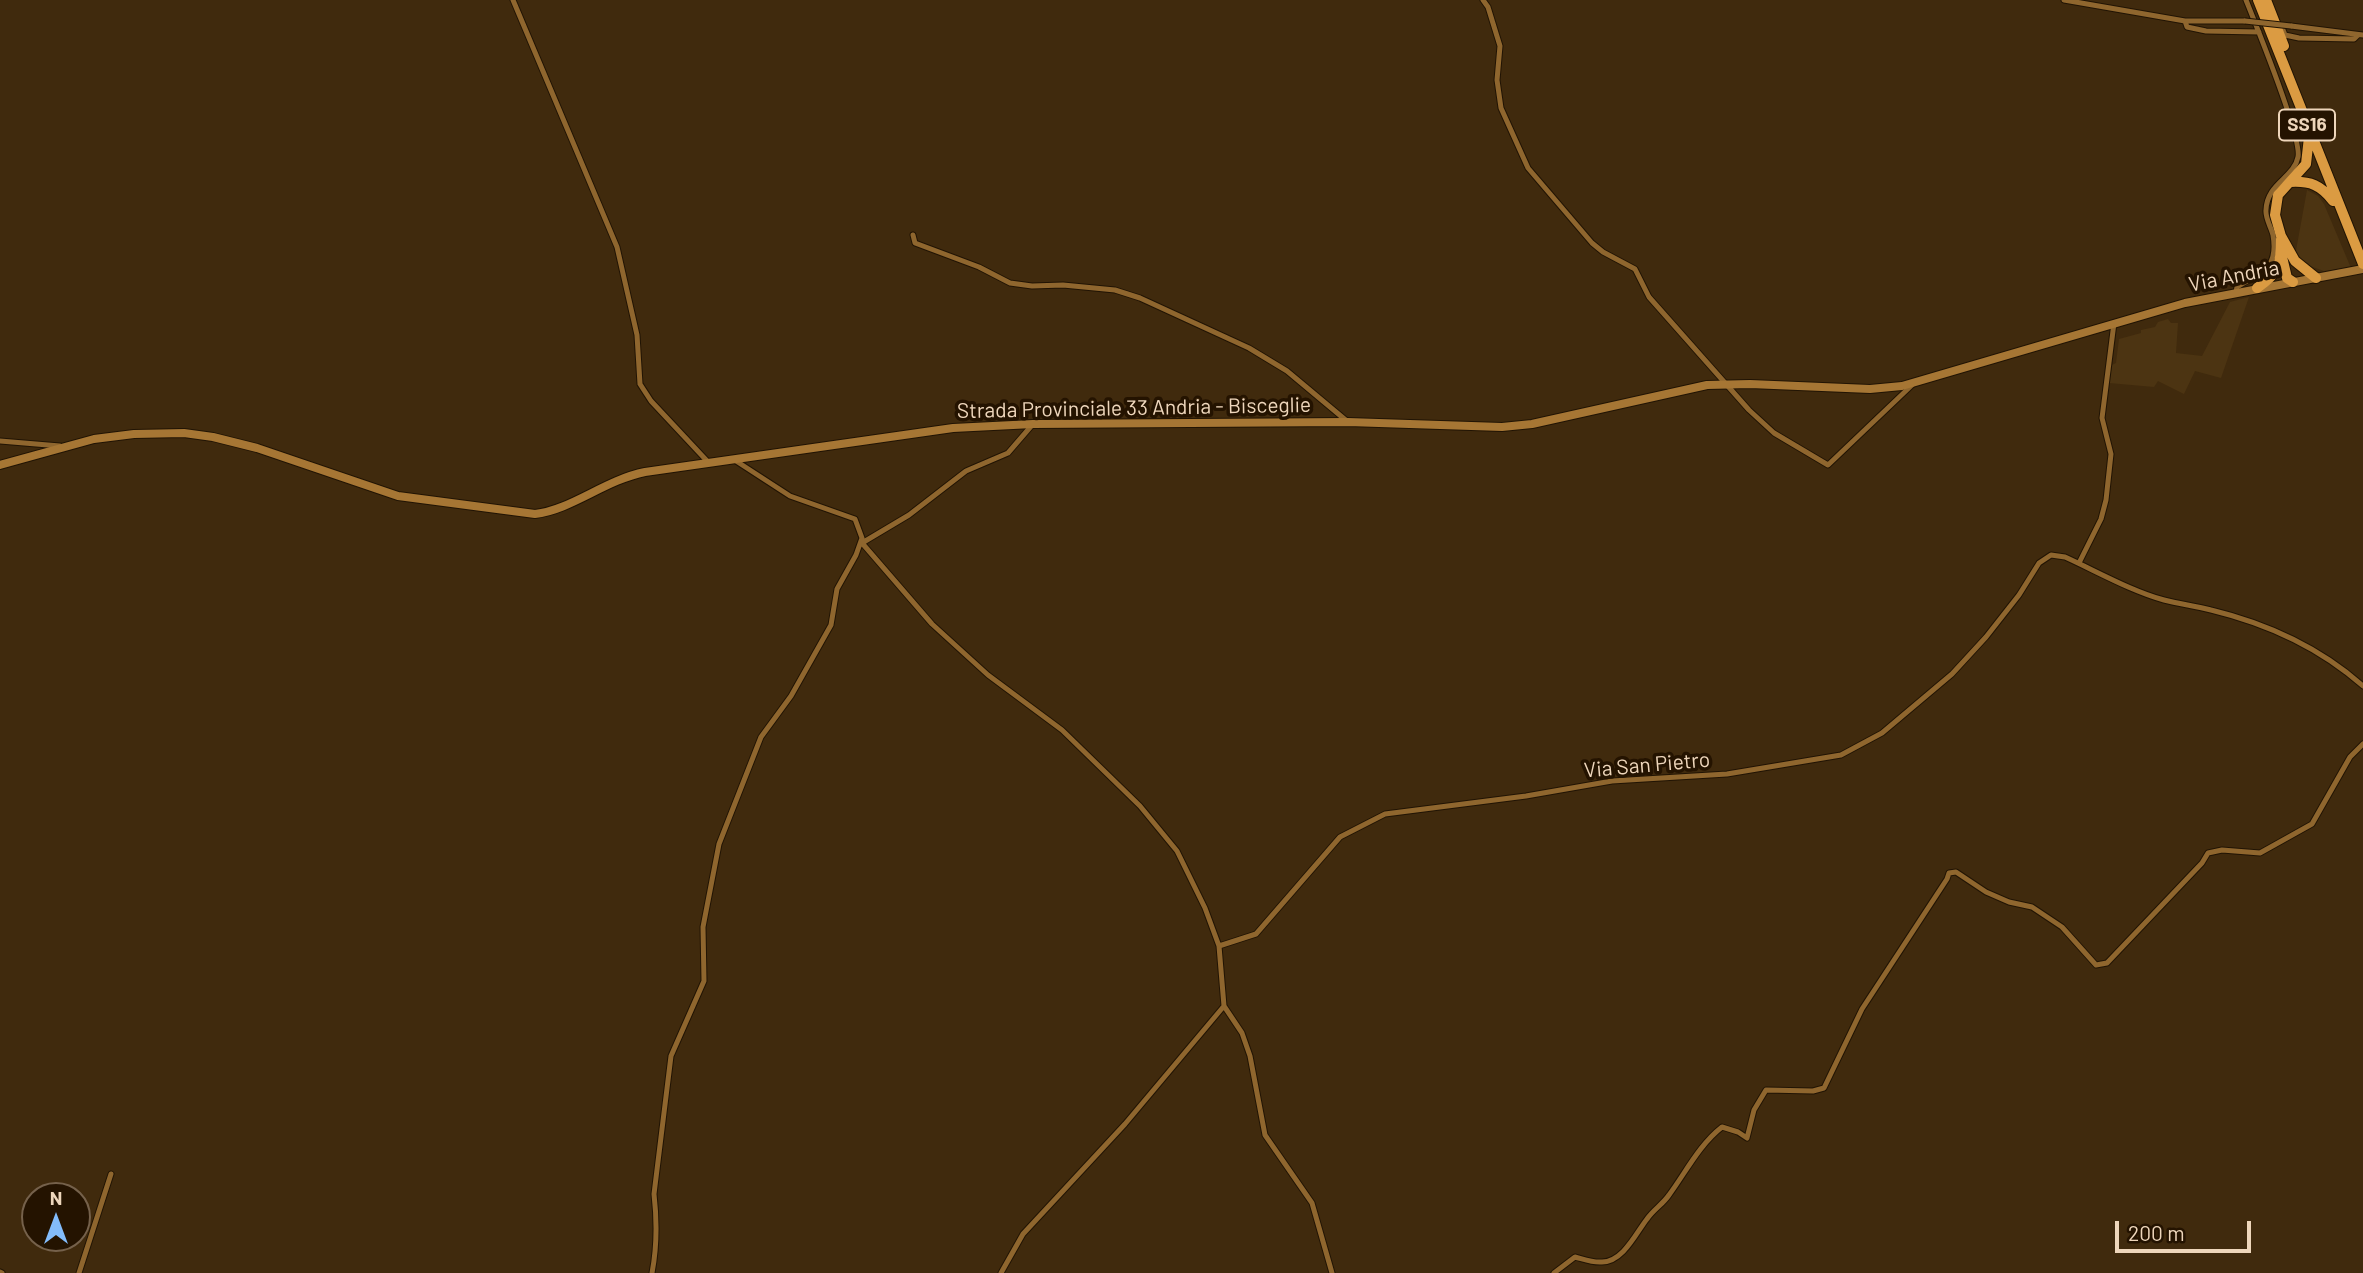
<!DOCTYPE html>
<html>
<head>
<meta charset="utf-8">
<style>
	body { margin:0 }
	#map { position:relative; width:2363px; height:1273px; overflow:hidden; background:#402a0d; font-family:Barlow,sans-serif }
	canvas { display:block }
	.north { position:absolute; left:21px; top:1182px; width:70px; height:70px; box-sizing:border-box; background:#241300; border:2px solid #75614b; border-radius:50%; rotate:0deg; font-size:19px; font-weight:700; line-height:28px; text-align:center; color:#eed6bb }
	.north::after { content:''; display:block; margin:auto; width:24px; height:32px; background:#83bcfb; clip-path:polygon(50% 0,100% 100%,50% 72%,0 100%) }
	.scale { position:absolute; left:2115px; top:1221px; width:136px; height:32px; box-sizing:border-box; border:4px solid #eed6bb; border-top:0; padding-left:9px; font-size:21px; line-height:24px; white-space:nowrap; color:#eed6bb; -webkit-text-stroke:5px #241300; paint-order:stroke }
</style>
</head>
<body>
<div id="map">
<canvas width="2363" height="1273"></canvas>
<div class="north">N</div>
<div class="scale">200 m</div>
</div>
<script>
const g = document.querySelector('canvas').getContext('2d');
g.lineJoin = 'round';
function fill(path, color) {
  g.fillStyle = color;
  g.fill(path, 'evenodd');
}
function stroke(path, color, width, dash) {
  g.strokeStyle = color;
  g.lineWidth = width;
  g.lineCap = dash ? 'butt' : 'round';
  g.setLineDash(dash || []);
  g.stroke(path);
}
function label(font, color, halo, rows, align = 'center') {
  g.font = font + ' Barlow,sans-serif';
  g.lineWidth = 7;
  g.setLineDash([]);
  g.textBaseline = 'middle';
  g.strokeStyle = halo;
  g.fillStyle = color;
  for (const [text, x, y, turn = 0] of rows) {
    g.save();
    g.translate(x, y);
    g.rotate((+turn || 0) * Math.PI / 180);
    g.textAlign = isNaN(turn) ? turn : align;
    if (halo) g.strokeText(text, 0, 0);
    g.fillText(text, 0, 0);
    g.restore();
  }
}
fill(new Path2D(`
	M2307 190 2318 196 2324 204 2351 268 2324 271 2304 264 2295 256Z
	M2249 297 2221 378 2195 371 2184 394 2158 381 2154 387 2109 383 2112 365 2116 363 2119 339 2141 333V330L2155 327 2158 322 2168 319 2171 323H2178L2176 353 2202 356 2230 302Z`), '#4c3412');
const street = new Path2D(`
	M513 0 617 247 637 335 640 384 651 401 708 462
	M1483 0 1488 7 1500 46 1497 80 1501 108 1528 168 1592 243 1603 252 1635 269 1649 297 1749 410 1774 433 1828 465 1912 385
	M2064 0 2185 21H2245
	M2185 21 2187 27 2206 31 2259 32
	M2291 26 2363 35
	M2283 30 2285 35 2299 38 2354 39 2358 35
	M913 235 915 243 979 267 1010 283 1032 286 1063 285 1115 290 1140 298 1249 348 1287 371 1348 422
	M2236 292 2237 287C2260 272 2279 270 2273 235 2271 227 2265 218 2266 210 2267 183 2294 178 2298 157 2302 138 2256 25 2246 0
	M1033 424 1008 453 966 471 909 515 862 543 932 624 988 675 1062 730 1140 806 1177 851 1205 908 1219 946 1224 1006 1242 1033 1250 1056 1265 1135 1312 1203 1332 1273
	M0 441 60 446
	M2079 563 2101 519 2106 500 2111 454 2102 418 2114 323
	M1219 946 1256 934 1340 837 1385 814 1526 796 1612 781 1727 774 1841 755 1882 733 1952 674 1986 637 2019 595 2039 563 2051 555 2065 557C2096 571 2131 591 2164 600 2179 604 2196 606 2211 610 2269 624 2319 647 2363 686
	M0 1272 2 1273
	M79 1273 111 1174
	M652 1273C657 1247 657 1220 654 1194L671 1056 704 981 703 927 719 844 761 737 791 696 831 625 837 589 856 555 862 538 855 519 790 496 733 459
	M1001 1273 1023 1234 1125 1124 1224 1006
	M1554 1273 1575 1257C1583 1259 1593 1263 1602 1262 1623 1262 1636 1233 1647 1219 1653 1210 1663 1204 1669 1195 1686 1172 1699 1145 1722 1127L1738 1132 1747 1138 1754 1110 1766 1090 1813 1091 1824 1088 1862 1009 1947 879 1949 873 1956 872 1986 892 2009 902 2032 907 2062 927 2096 965 2107 963 2202 863 2208 853 2222 850 2260 853 2312 824 2350 757 2363 744`);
const secondary = new Path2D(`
	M0 465 94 439 134 434 184 433 213 437 257 448 398 496 535 514C571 510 605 480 645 472L953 428 1033 424 1348 422 1502 427 1532 424 1707 385 1750 384 1870 389 1902 386 2185 303 2363 269`);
const highway = new Path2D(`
	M2258 0 2363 264
	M2266 0 2284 46
	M2309 137 2306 164 2278 195 2275 215 2281 236 2295 261 2316 278
	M2291 182C2310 181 2321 185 2333 201
	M2282 257 2287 278 2293 282
	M2257 288C2279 273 2281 265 2281 239`);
stroke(street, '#211404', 7);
stroke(secondary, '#211404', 10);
stroke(highway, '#211404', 12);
stroke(street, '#8f662e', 5);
stroke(secondary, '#a67634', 8);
stroke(highway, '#db9b42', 10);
const streetBridge = new Path2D(`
	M2245 21 2291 26`);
stroke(streetBridge, '#211404', 7, []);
stroke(streetBridge, '#8f662e', 5);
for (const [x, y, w] of [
	[2307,125,56]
]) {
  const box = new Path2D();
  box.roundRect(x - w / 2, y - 15.5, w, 31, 5);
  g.fillStyle = '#241300';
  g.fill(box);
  stroke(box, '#eed6bb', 2);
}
label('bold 19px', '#eed6bb', null, [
	["SS16",2307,125]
]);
label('21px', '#eed6bb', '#241300', [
	["Via Andria",2234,276,-11],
	["Strada Provinciale 33 Andria - Bisceglie",1134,408,-1],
	["Via San Pietro",1647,765,-5]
]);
</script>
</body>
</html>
